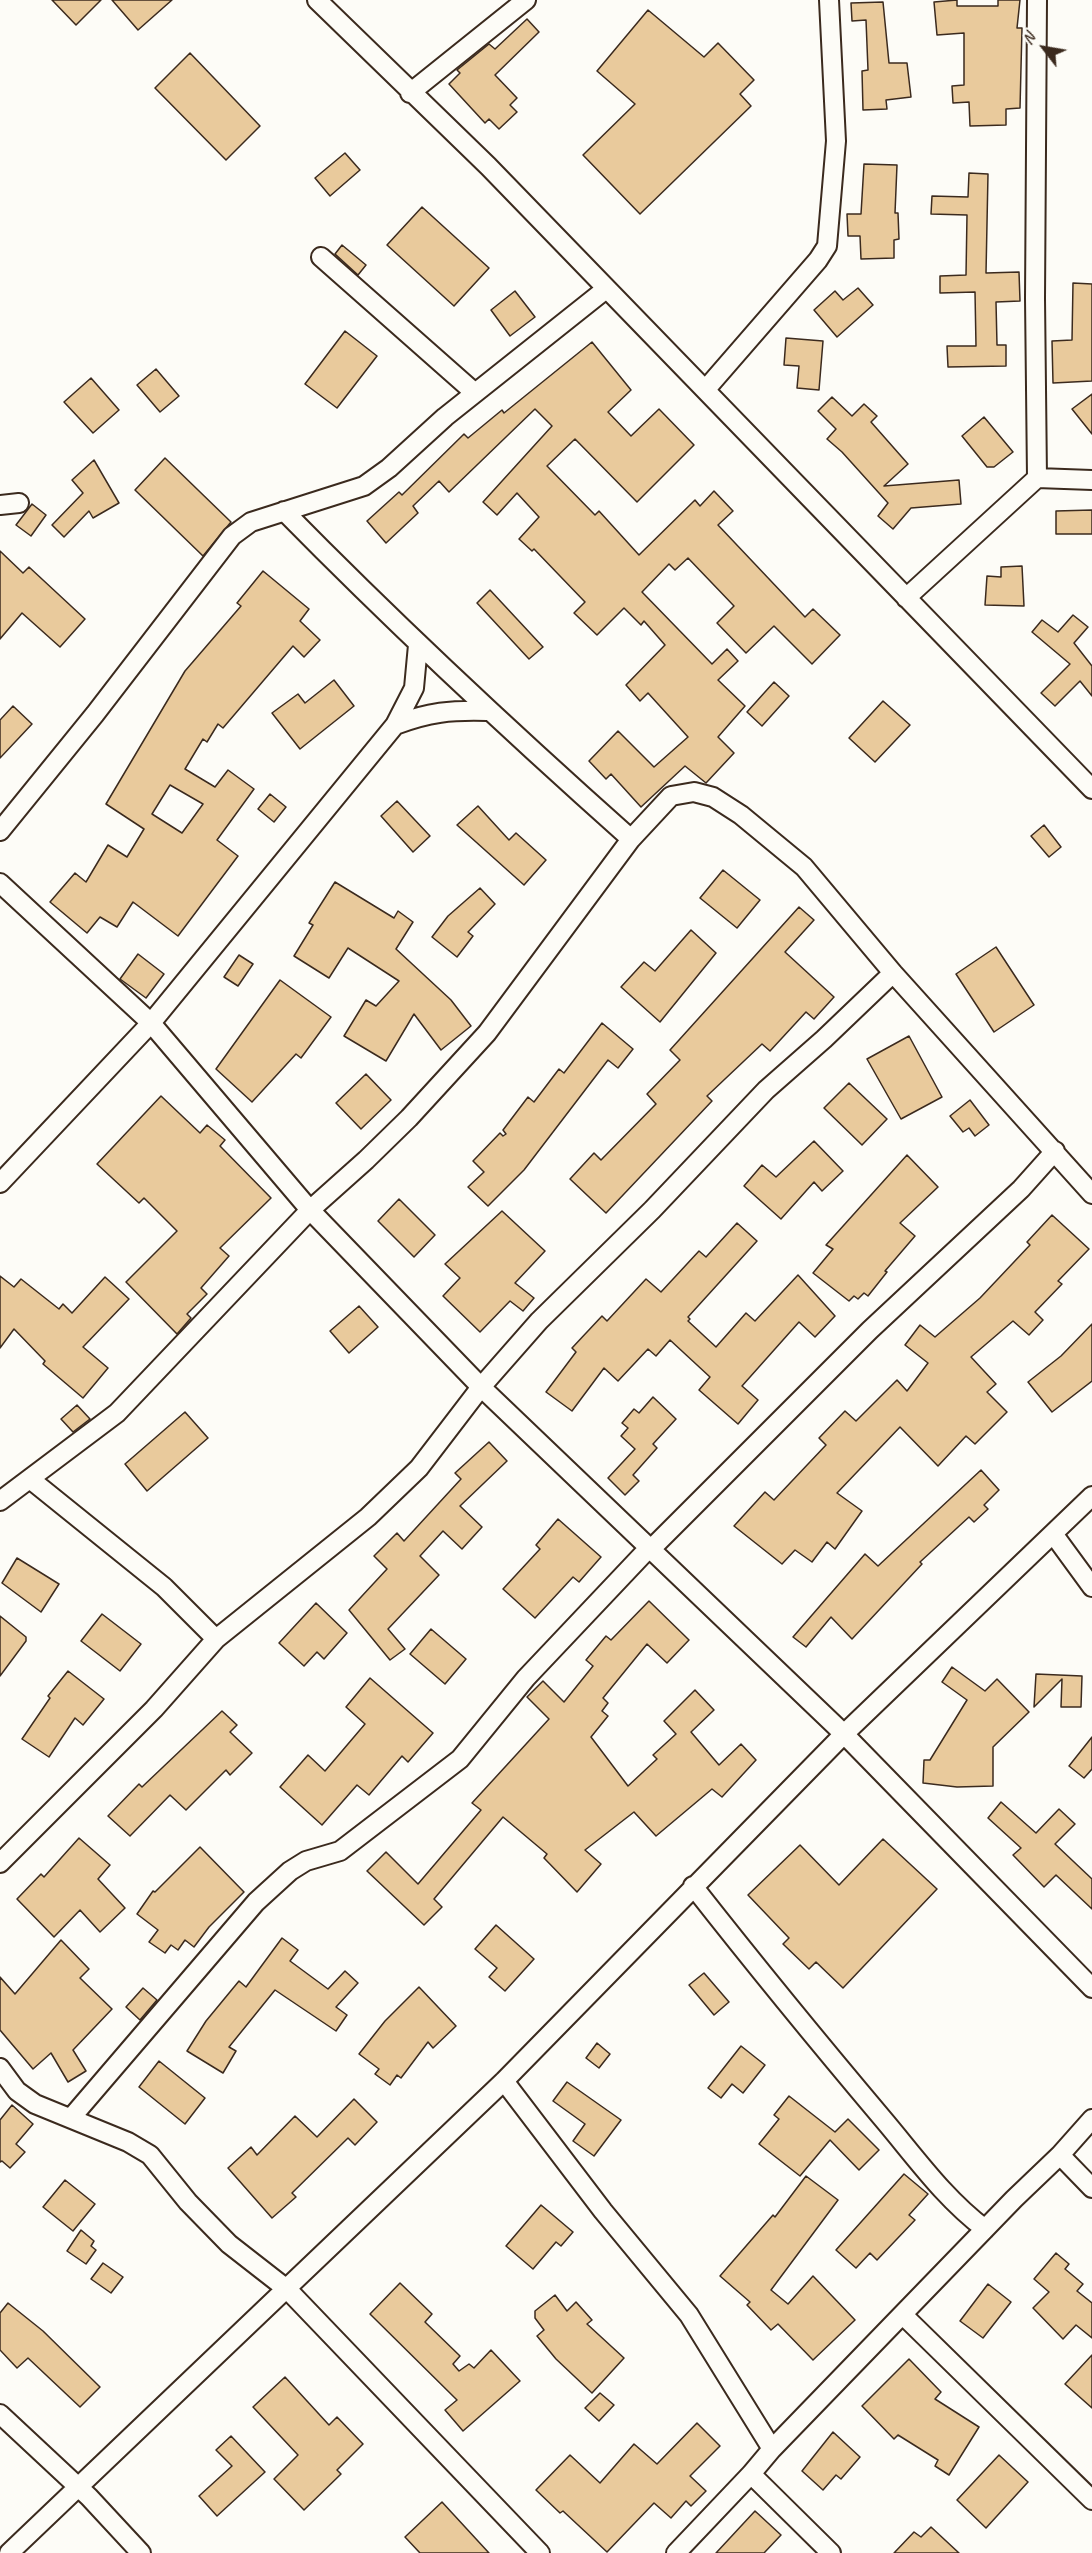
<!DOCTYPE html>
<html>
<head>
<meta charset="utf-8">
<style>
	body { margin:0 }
	#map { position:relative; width:1092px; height:2553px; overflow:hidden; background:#fdfcf7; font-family:Caveat,sans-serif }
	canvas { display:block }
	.north { position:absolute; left:1014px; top:18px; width:60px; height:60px; -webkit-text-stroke:4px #fdfcf7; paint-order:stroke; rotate:301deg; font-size:16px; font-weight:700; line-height:24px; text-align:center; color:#3b2a1e }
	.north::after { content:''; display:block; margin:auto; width:21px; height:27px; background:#3b2a1e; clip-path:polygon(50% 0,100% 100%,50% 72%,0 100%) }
</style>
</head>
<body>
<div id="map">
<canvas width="1092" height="2553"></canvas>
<div class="north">N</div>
</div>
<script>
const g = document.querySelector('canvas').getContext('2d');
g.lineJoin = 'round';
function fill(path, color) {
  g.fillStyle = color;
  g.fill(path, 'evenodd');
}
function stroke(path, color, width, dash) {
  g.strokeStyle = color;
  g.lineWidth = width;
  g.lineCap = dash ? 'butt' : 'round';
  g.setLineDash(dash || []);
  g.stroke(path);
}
const building = new Path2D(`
	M52 0H101L76 25Z
	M112 0H172L138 30Z
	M957 0V6H998V0H1020L1017 28H1022L1020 108 1006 109V125L970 126 969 102 953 103 952 86 964 85V33L937 35 934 2Z
	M883 2 889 63H907L911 97 886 100 887 109 863 110 862 71 868 70 866 20 852 21 851 3Z
	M648 10 704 57 718 43 754 80 740 94 751 106 640 214 583 155 635 104 597 71Z
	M527 19 539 32 495 75 517 98 510 105 517 112 499 129 489 119 485 123 449 84 460 73 457 70 489 44 495 49Z
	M190 53 260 126 226 160 155 88Z
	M345 153 360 170 330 196 315 178Z
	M864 164 897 165 895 213H898L899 239 894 240V258L861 259 860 236H848L847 214H861Z
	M969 173 988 174 986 273 1019 272 1020 301 996 302 997 345H1006V366L948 367 947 346H976L975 292 940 293V276L966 275 967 215 931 214 932 196 968 197Z
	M422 207 489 268 454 306 387 245Z
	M342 245 366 265 358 275 335 254Z
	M1073 283 1092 284V381L1053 383 1052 341 1072 340Z
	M858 288 873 305 837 337 814 310 835 291 843 300Z
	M515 291 535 317 510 336 491 310Z
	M345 331 377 356 337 408 305 384Z
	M786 338 823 341 819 390 797 388 799 366 784 365Z
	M592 342 631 390 608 412 631 436 659 409 694 445 637 502 575 439 547 466 595 515 599 511 639 555 695 500 700 506 714 491 733 511 718 525 805 617 813 609 840 635 812 664 774 626 746 653 717 623 734 606 688 558 675 570 669 564 642 592 712 664 727 649 738 661 718 680 745 706 718 737 734 753 706 783 685 766 641 807 611 774 606 779 589 761 618 731 654 767 688 737 648 693 640 701 626 685 665 645 644 621 641 625 624 608 597 635 574 613 585 602 534 549 532 551 519 539 539 517 517 493 497 515 483 502 552 426 535 409 449 492 439 481 413 506 418 513 386 543 367 521 399 492 402 495 464 434 468 438 502 410 504 413Z
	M156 369 179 396 160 412 137 385Z
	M91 378 119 410 93 433 64 402Z
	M1092 394V434L1072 409Z
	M832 397 852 416 864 404 877 416 871 422 908 464 884 486 959 480 961 504 911 508 893 529 878 516 888 503 842 452 827 439 836 429 818 411Z
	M984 417 1013 452 994 467H987L962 436Z
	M165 458 231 522 203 556 135 490Z
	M94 460 119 503 93 518 89 511 64 537 52 525 83 493 72 480Z
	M32 504 46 515 31 536 16 525Z
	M1092 510V534H1056V511Z
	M0 551 23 573 29 567 85 619 60 647 22 613 0 639Z
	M1022 566 1024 606 985 605 987 576 1001 577V567Z
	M263 571 309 609 300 621 320 640 304 657 293 646 223 728 218 724 207 742 203 739 185 769 215 787 228 770 254 789 217 840 238 856 178 936 133 902 117 927 100 917 87 933 50 902 75 873 86 882 108 845 127 857 144 829 106 804 185 671 241 606 237 603ZM170 785 203 804 182 833 152 814Z
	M490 590 543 647 529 659 477 603Z
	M1073 615 1088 627 1074 643 1092 666V696L1080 681 1055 706 1041 693 1070 664 1032 632 1042 620 1058 632Z
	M334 680 354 706 300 749 272 713 298 694 305 703Z
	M774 682 789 696 762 726 747 712Z
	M883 701 910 725 875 762 849 738Z
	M13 706 32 724 0 758V720Z
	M270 794 286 807 274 822 258 809Z
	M397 801 430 836 413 852 381 816Z
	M478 806 509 840 516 833 546 860 524 885 457 825Z
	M1044 825 1061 847 1049 857 1031 836Z
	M723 870 760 900 737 928 700 898Z
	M335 882 394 918 398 911 413 922 396 949 451 1000 471 1026 441 1050 414 1014 386 1061 344 1036 366 1000 376 1006 399 981 348 948 329 978 294 956 313 925 309 923Z
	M480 888 495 904 468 932 473 936 457 957 432 937 448 916Z
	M799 907 814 920 785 952 834 997 814 1019 806 1012 770 1051 762 1044 707 1096 712 1101 606 1213 570 1179 594 1153 601 1160 656 1104 647 1094 680 1060 670 1050Z
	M691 930 716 953 660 1022 621 987 644 962 655 971Z
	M996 947 1034 1005 994 1032 956 974Z
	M138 954 164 974 146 998 120 979Z
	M239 955 253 964 238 986 224 977Z
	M280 980 331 1017 301 1058 296 1054 252 1102 216 1069Z
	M602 1023 633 1049 618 1068 608 1060 524 1170 488 1206 468 1187 484 1172 473 1161 500 1133 503 1136 506 1134 503 1130 528 1097 534 1102 559 1069 564 1073Z
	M909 1036 942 1097 901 1119 867 1059Z
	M366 1074 391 1100 361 1129 336 1103Z
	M849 1083 887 1119 862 1145 824 1108Z
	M161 1096 200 1133 207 1125 225 1140 220 1146 271 1198 220 1248 229 1256 201 1288 207 1294 187 1314 191 1318 177 1334 126 1282 177 1231 144 1198 139 1203 97 1164Z
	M970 1100 989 1125 975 1136 969 1128 963 1132 950 1116Z
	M814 1141 843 1171 822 1191 814 1182 781 1219 744 1186 762 1165 776 1177Z
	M907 1155 938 1187 900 1223 915 1236 885 1271 887 1272 868 1296 864 1293 858 1299 854 1296 849 1301 813 1273 833 1249 826 1245Z
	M399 1199 435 1235 414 1257 378 1221Z
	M502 1211 545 1251 515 1283 534 1298 523 1311 510 1301 480 1332 443 1296 460 1278 445 1264Z
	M1052 1215 1089 1249 1058 1281 1062 1284 1035 1312 1043 1320 1029 1335 1013 1321 971 1357 996 1384 987 1392 1007 1412 975 1444 966 1436 938 1466 900 1427 837 1493 862 1511 835 1549 827 1542 812 1562 795 1550 782 1564 734 1526 765 1492 774 1500 826 1445 819 1438 845 1411 856 1421 897 1380 907 1391 928 1363 905 1345 920 1325 935 1337 980 1298 1030 1245 1027 1242Z
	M737 1223 757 1241 688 1317 690 1319 688 1321 716 1347 746 1313 755 1321 798 1275 835 1316 815 1337 799 1322 742 1386 758 1400 738 1424 699 1390 710 1377 670 1340 656 1356 648 1349 618 1381 604 1368 572 1411 546 1392 576 1352 572 1348 602 1316 607 1321 646 1279 661 1292 699 1251 706 1257Z
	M0 1276 14 1287 21 1279 59 1309 63 1304 72 1313 105 1277 129 1299 83 1347 108 1368 83 1398 43 1364 45 1361 14 1329 0 1348Z
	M359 1306 378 1327 349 1353 330 1331Z
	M1092 1324V1381L1052 1412 1028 1382 1061 1356Z
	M653 1397 676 1419 653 1444 657 1448 633 1475 639 1481 625 1495 608 1478 635 1449 621 1436 628 1428 622 1423 634 1409 639 1413Z
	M77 1405 90 1419 73 1432 61 1419Z
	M185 1412 208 1438 147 1491 125 1464Z
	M489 1442 507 1461 460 1506 482 1527 462 1549 443 1531 420 1556 439 1575 388 1629 405 1649 390 1660 349 1610 387 1569 374 1556 397 1533 404 1541 461 1479 455 1473Z
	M981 1470 999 1490 984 1505 988 1509 974 1522 969 1517 920 1562 922 1564 852 1639 831 1617 806 1647 793 1637 865 1554 878 1566Z
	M558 1519 601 1557 579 1582 573 1577 535 1618 503 1589 540 1549 536 1545Z
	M17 1558 59 1584 41 1612 2 1583Z
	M649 1601 689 1640 667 1663 647 1644 603 1698 608 1703 602 1711 608 1716 591 1737 628 1786 657 1759 653 1755 676 1734 664 1721 695 1690 714 1710 691 1732 719 1765 741 1744 756 1760 722 1797 712 1789 656 1836 634 1812 585 1850 601 1864 577 1892 544 1858 547 1854 503 1817 434 1899 442 1907 424 1925 367 1871 386 1852 418 1884 481 1810 472 1803 549 1719 527 1697 543 1681 564 1702 593 1666 586 1660 606 1636 611 1640Z
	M316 1603 347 1633 324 1659 317 1652 304 1666 279 1643Z
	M102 1614 141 1644 120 1671 81 1641Z
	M0 1616 26 1637V1641L0 1676Z
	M431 1629 466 1659 445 1684 410 1654Z
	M952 1667 985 1691 997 1679 1029 1712 993 1747V1786L957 1787 923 1783 924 1760H930L967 1700 942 1682Z
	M68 1671 104 1699 83 1725 75 1718 49 1757 22 1739 50 1698 48 1696Z
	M1036 1674 1082 1676 1081 1707H1061L1062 1679 1034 1707Z
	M370 1678 433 1733 408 1762 402 1756 369 1795 357 1785 322 1825 280 1787 308 1755 325 1771 365 1724 346 1707Z
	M222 1711 237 1725 230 1732 252 1753 230 1775 226 1770 186 1810 170 1795 130 1836 108 1816 139 1784 142 1787Z
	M1092 1737V1769L1084 1778 1069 1766Z
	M1001 1802 1036 1833 1059 1809 1075 1824 1055 1844 1092 1879V1909L1056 1875 1044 1887 1013 1855 1021 1848 988 1818Z
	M79 1838 110 1865 98 1879 125 1908 100 1932 80 1910 54 1937 17 1899 41 1874 44 1877Z
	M883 1839 937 1889 843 1988 816 1962 809 1969 783 1944 789 1938 748 1895 800 1845 839 1885Z
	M200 1847 244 1892 209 1927 194 1947 185 1940 178 1950 171 1945 165 1953 149 1942 158 1930 137 1914 153 1891 155 1892Z
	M496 1925 534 1959 505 1991 489 1977 497 1968 475 1949Z
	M282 1938 298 1950 290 1961 328 1989 345 1971 358 1983 336 2007 347 2015 336 2031 275 1990 229 2047 236 2051 223 2073 187 2051 206 2021 239 1981 246 1987Z
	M61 1940 89 1969 80 1978 112 2009 73 2050 86 2071 68 2082 51 2053 33 2069 0 2030V1977L15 1994Z
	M704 1973 729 2002 714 2015 689 1985Z
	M419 1987 456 2026 433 2048 428 2042 401 2078 397 2075 390 2085 375 2074 379 2069 359 2054 385 2021Z
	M143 1988 157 2000 140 2020 126 2007Z
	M597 2043 610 2054 599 2068 586 2058Z
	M741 2046 765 2065 743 2093 732 2084 721 2098 708 2088Z
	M159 2061 205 2098 185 2124 139 2087Z
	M567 2082 621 2120 594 2156 573 2141 585 2124 553 2101Z
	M789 2096 835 2132 848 2119 879 2150 859 2170 830 2140 800 2176 759 2144 779 2119 774 2115Z
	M354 2099 377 2122 355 2145 348 2138 292 2193 296 2197 272 2218 228 2168 251 2147 257 2155 295 2116 317 2137Z
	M12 2105 33 2124 16 2144 25 2152 10 2168 2 2161 0 2162V2120Z
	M904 2174 928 2194 909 2215 915 2220 877 2260 870 2253 856 2268 836 2250Z
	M806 2176 838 2200 771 2290 788 2304 813 2276 855 2320 813 2360 778 2324 771 2330 747 2305 750 2302 720 2276 773 2215 775 2217Z
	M65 2180 95 2204 73 2231 43 2207Z
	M541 2205 573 2232 561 2246 556 2242 533 2269 506 2246Z
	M81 2230 94 2241 91 2246 96 2250 86 2264 67 2251Z
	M1056 2253 1069 2264 1065 2269 1083 2284 1077 2291 1092 2303V2338L1076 2325 1063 2339 1033 2308 1049 2292 1034 2279Z
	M103 2263 123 2277 111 2293 91 2279Z
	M400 2283 432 2314 425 2322 460 2356 453 2364 459 2371 469 2364 474 2368 491 2350 520 2381 463 2431 445 2410 457 2400 370 2314Z
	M988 2284 1011 2302 983 2338 960 2321Z
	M555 2295 567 2311 576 2302 592 2320 587 2324 624 2358 592 2393 556 2359 537 2336 544 2330 535 2318V2311Z
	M8 2303 43 2331 100 2387 80 2407 28 2358 17 2368 0 2350V2313Z
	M1092 2355V2408L1065 2384Z
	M909 2359 941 2392 935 2399 979 2427 949 2475 935 2466 938 2460 898 2435 894 2439 862 2406Z
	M285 2377 329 2425 337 2417 363 2444 337 2470 341 2474 304 2510 274 2479 298 2455 253 2407Z
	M600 2393 614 2405 599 2421 585 2408Z
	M697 2423 720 2446 690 2476 706 2491 691 2506 686 2501 671 2518 654 2503 607 2552 563 2511 560 2513 536 2490 570 2455 600 2483 634 2444 657 2464Z
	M833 2432 860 2457 841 2479 836 2475 823 2490 802 2471Z
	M231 2436 265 2472 217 2516 199 2496 232 2466 216 2450Z
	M999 2455 1028 2482 986 2528 957 2500Z
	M442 2502 489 2553H420L405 2537Z
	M755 2511 781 2535 764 2553H716Z
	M931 2527 959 2553H894L914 2532 921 2537Z`);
fill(building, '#e9ca9c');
stroke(building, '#3b2a1e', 1.5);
const street = new Path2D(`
	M317 0 488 166 1092 789
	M410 93 526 0
	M321 257 475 393
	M706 389 818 260 827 246 836 141 829 0
	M1037 478 1035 298 1037 0
	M0 505 19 503
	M284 511C396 625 512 733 631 839
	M906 598 1037 478 1092 480
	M395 725C429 712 451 710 487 711
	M0 831 95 714 232 536 251 522 364 486 389 468 445 417 606 289
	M0 883 151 1023 310 1210 481 1387 844 1734 1092 1988
	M0 1183 151 1023 395 725 414 688 418 645
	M30 1479 164 1587 216 1639
	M0 1501 117 1413 310 1210 366 1160 409 1118 487 1033 631 839 671 796 694 792 713 797 741 815 804 867 893 973 1092 1194
	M1054 1535 1092 1587
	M649 1551 870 1330 1021 1189 1055 1151
	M0 1863 154 1709 216 1639 368 1517 419 1468 481 1387 539 1321 652 1210 766 1090 824 1039 893 973
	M693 1886C755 1965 818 2042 883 2119 916 2158 944 2198 985 2229
	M0 2068 17 2091 35 2104 128 2142 150 2155 188 2202 229 2244 288 2290 540 2553
	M504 2081 603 2211 689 2315 772 2449
	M71 2118 256 1902 290 1871 306 1861 340 1851 460 1759 526 1678 648 1549
	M1060 2155 1092 2188
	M903 2315 1092 2500
	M0 2414 89 2497 141 2553
	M751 2474 831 2553
	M9 2553 504 2081 844 1734 1092 1496
	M676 2553 751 2474 772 2449 1014 2199 1060 2155 1092 2119`);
stroke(street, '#3b2a1e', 22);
stroke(street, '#fdfcf7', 18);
</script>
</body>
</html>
